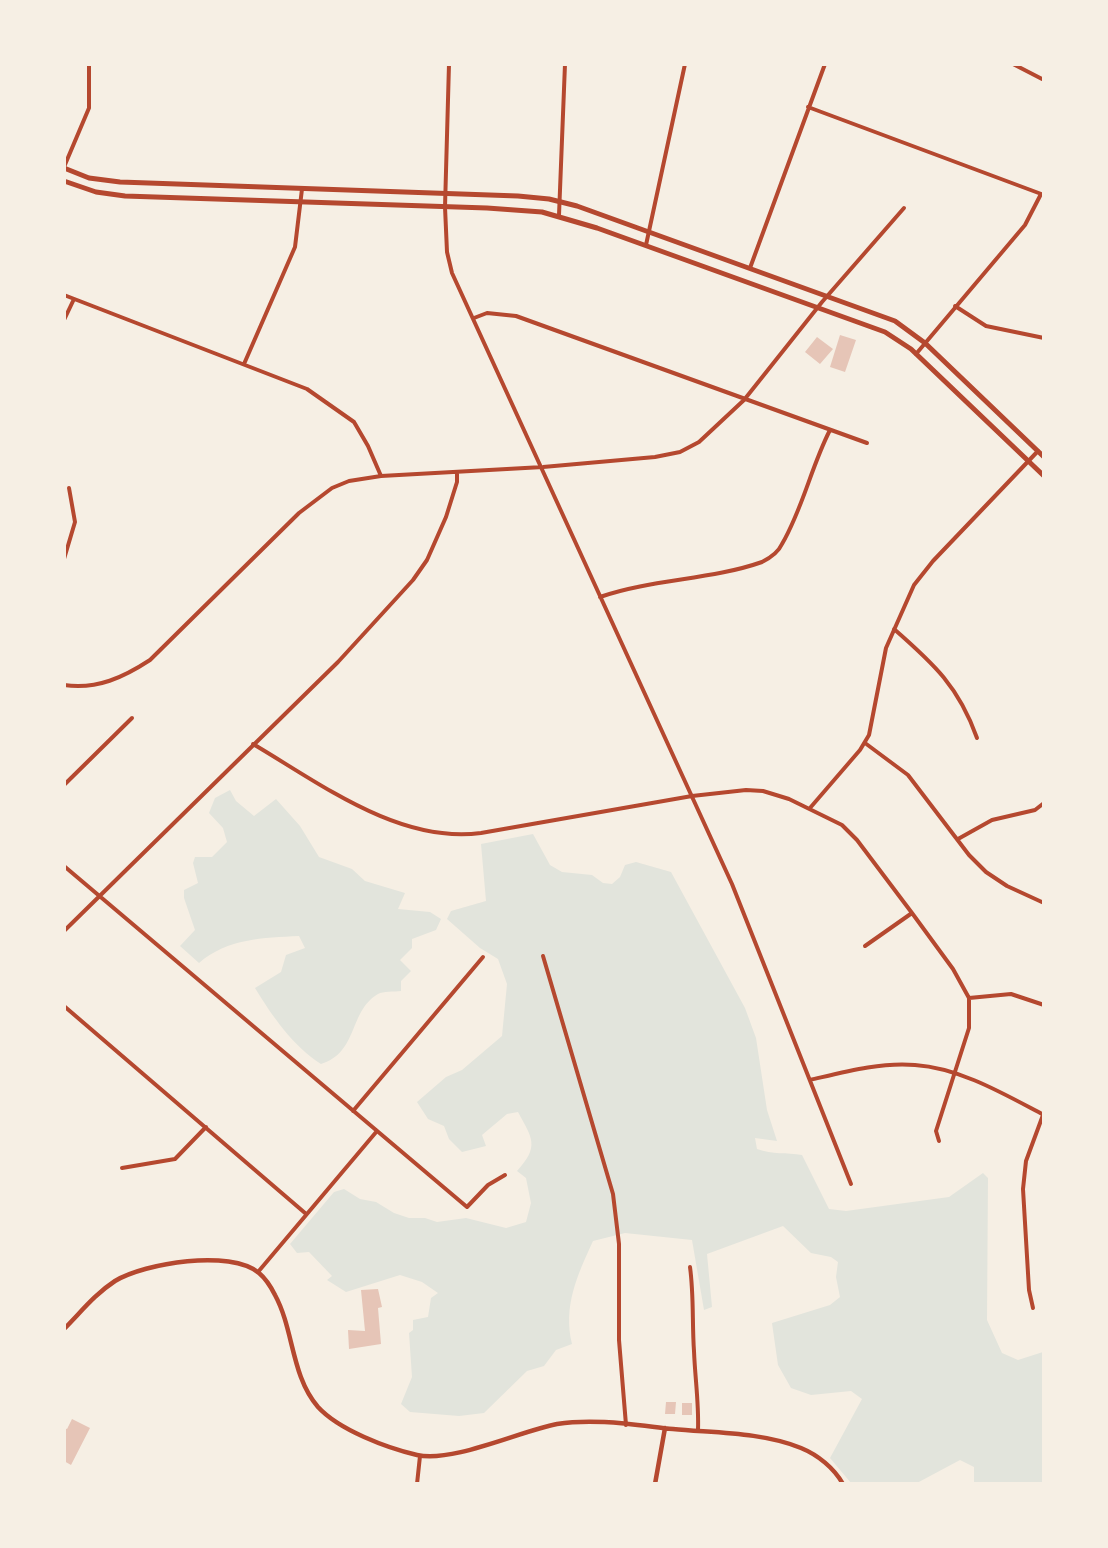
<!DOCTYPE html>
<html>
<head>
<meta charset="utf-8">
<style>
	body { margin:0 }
	#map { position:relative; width:1108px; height:1548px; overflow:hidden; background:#f6efe4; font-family:Mulish,sans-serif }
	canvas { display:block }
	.frame { position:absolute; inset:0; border:66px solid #f6efe4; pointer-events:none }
</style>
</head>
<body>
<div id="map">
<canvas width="1108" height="1548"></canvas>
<div class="frame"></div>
</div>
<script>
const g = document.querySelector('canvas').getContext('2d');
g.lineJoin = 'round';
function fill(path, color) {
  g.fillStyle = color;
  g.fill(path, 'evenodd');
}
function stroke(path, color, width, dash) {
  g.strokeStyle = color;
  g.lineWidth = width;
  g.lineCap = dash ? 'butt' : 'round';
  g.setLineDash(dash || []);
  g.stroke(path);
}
fill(new Path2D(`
	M230 790 236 801 254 816 276 799 300 826 319 857 352 869 365 881 405 893 398 909 430 912 441 919 436 930 412 939V948L400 960 411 971 401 981V991C394 992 383 991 378 994 348 1012 359 1052 321 1064 293 1046 272 1016 255 988L281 972 286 955 305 948 299 936C263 938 228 938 199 963L180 946 195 930 184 898V890L198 883 193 863 195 857H212L227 842 223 828 209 813 215 798Z
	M533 834 550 865 562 872 592 875 603 883 612 884 620 877 625 865 636 862 671 872 745 1008 756 1038 767 1110 777 1141 755 1138 757 1149C773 1155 786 1152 802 1155L829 1209 846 1211 949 1197 983 1173 988 1178 987 1320 1002 1353 1018 1360 1043 1352V1483H974V1467L960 1460 917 1483H851L830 1458 862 1399 851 1391 811 1395 791 1388 778 1365 772 1323 830 1305 840 1297 836 1277 838 1262 831 1257 811 1253 783 1226 707 1254 712 1307 704 1310 692 1240 625 1233 593 1241C577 1276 563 1306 572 1344L556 1350 544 1366 527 1371 484 1413 459 1416 410 1412 401 1404 412 1377 409 1333 413 1330V1320L428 1317 431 1298 438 1293 422 1282 400 1275 346 1292 327 1280 332 1276 309 1252 297 1253 290 1244 334 1192 344 1189 360 1199 376 1202 394 1213 409 1218H425L437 1222 466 1218 506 1228 526 1222 531 1203 526 1178 517 1171C540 1146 532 1138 518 1112L507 1114 482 1135 486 1146 462 1152 449 1139 444 1126 428 1119 417 1102 446 1077 462 1070 502 1036 507 984 498 959 480 948 447 919 451 911 486 901 481 844Z`), '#e2e4dc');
fill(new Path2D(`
	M840 335 856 340 845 372 830 367Z
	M817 337 833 349 820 364 805 352Z
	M378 1289 382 1307 378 1308 381 1344 349 1349 348 1330 365 1331 361 1290Z
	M666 1402H676L675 1414H665Z
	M682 1403H692V1415H682Z
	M72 1419 90 1428 71 1465 64 1461V1428L67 1429Z`), '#e6c5b7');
stroke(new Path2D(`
	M449 64 445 207 447 252 452 273 732 884 851 1184
	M1013 64 1044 80
	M808 107 1044 195
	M64 167 89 108V64
	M559 215 565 64
	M646 245 685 64
	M750 268 825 64
	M64 295 307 389 354 422 368 446 381 476
	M955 306 986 326 1044 338
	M474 318 487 313 516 316 867 443
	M64 320 74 299
	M916 354 1025 225 1041 194
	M244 364 295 247 302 189
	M64 559 75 522 69 488
	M600 597C652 579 711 580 762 562 770 558 778 553 782 544 803 508 811 467 830 430
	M894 629C934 664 959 687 977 738
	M64 685C97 690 124 677 150 660L299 513 332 488 349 481 381 476 543 467 655 457 680 452 699 442 744 400 822 302 904 208
	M865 743 908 775 969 855 986 872 1007 886 1044 903
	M253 744C321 784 399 844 481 833L692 796 746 790 763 791 789 799 842 825 857 840 912 913 953 969 969 998V1028L936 1131 939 1141
	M64 785 132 718
	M810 808 860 750 869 735 886 648 914 585 933 561 1038 451
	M958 839 992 820 1035 810 1044 803
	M64 866 467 1207 488 1185 505 1175
	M64 931 338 662 413 580 427 560 446 517 457 482V472
	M865 946 912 913
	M543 956 613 1194 619 1244V1340L626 1425
	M969 998 1011 994 1044 1005
	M64 1006 305 1213
	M810 1080C844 1072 880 1062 915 1065 960 1068 1004 1094 1044 1115
	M353 1111 483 957
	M122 1168 175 1159 206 1127
	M690 1267C694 1296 692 1323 694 1351 695 1378 699 1403 698 1430
	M258 1272 377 1131
	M1033 1308 1029 1290 1023 1189 1026 1161 1043 1115
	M417 1484 420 1456`), '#b5482f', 4);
stroke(new Path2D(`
	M64 1329C81 1312 95 1294 115 1281 145 1263 230 1249 259 1273 265 1278 271 1287 275 1295 294 1330 291 1376 318 1407 339 1430 387 1448 417 1455 453 1463 520 1431 557 1424 595 1418 635 1425 673 1429 714 1433 762 1432 801 1448 818 1455 834 1468 843 1484
	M655 1484 665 1428`), '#b5482f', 4.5);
stroke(new Path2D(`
	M64 168 89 178 120 182 518 196 549 199 577 206 895 321 925 343 1044 457
	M64 181 96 192 125 196 487 208 542 212 597 228 885 332 911 349 1044 476`), '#b5482f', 5);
</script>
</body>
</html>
